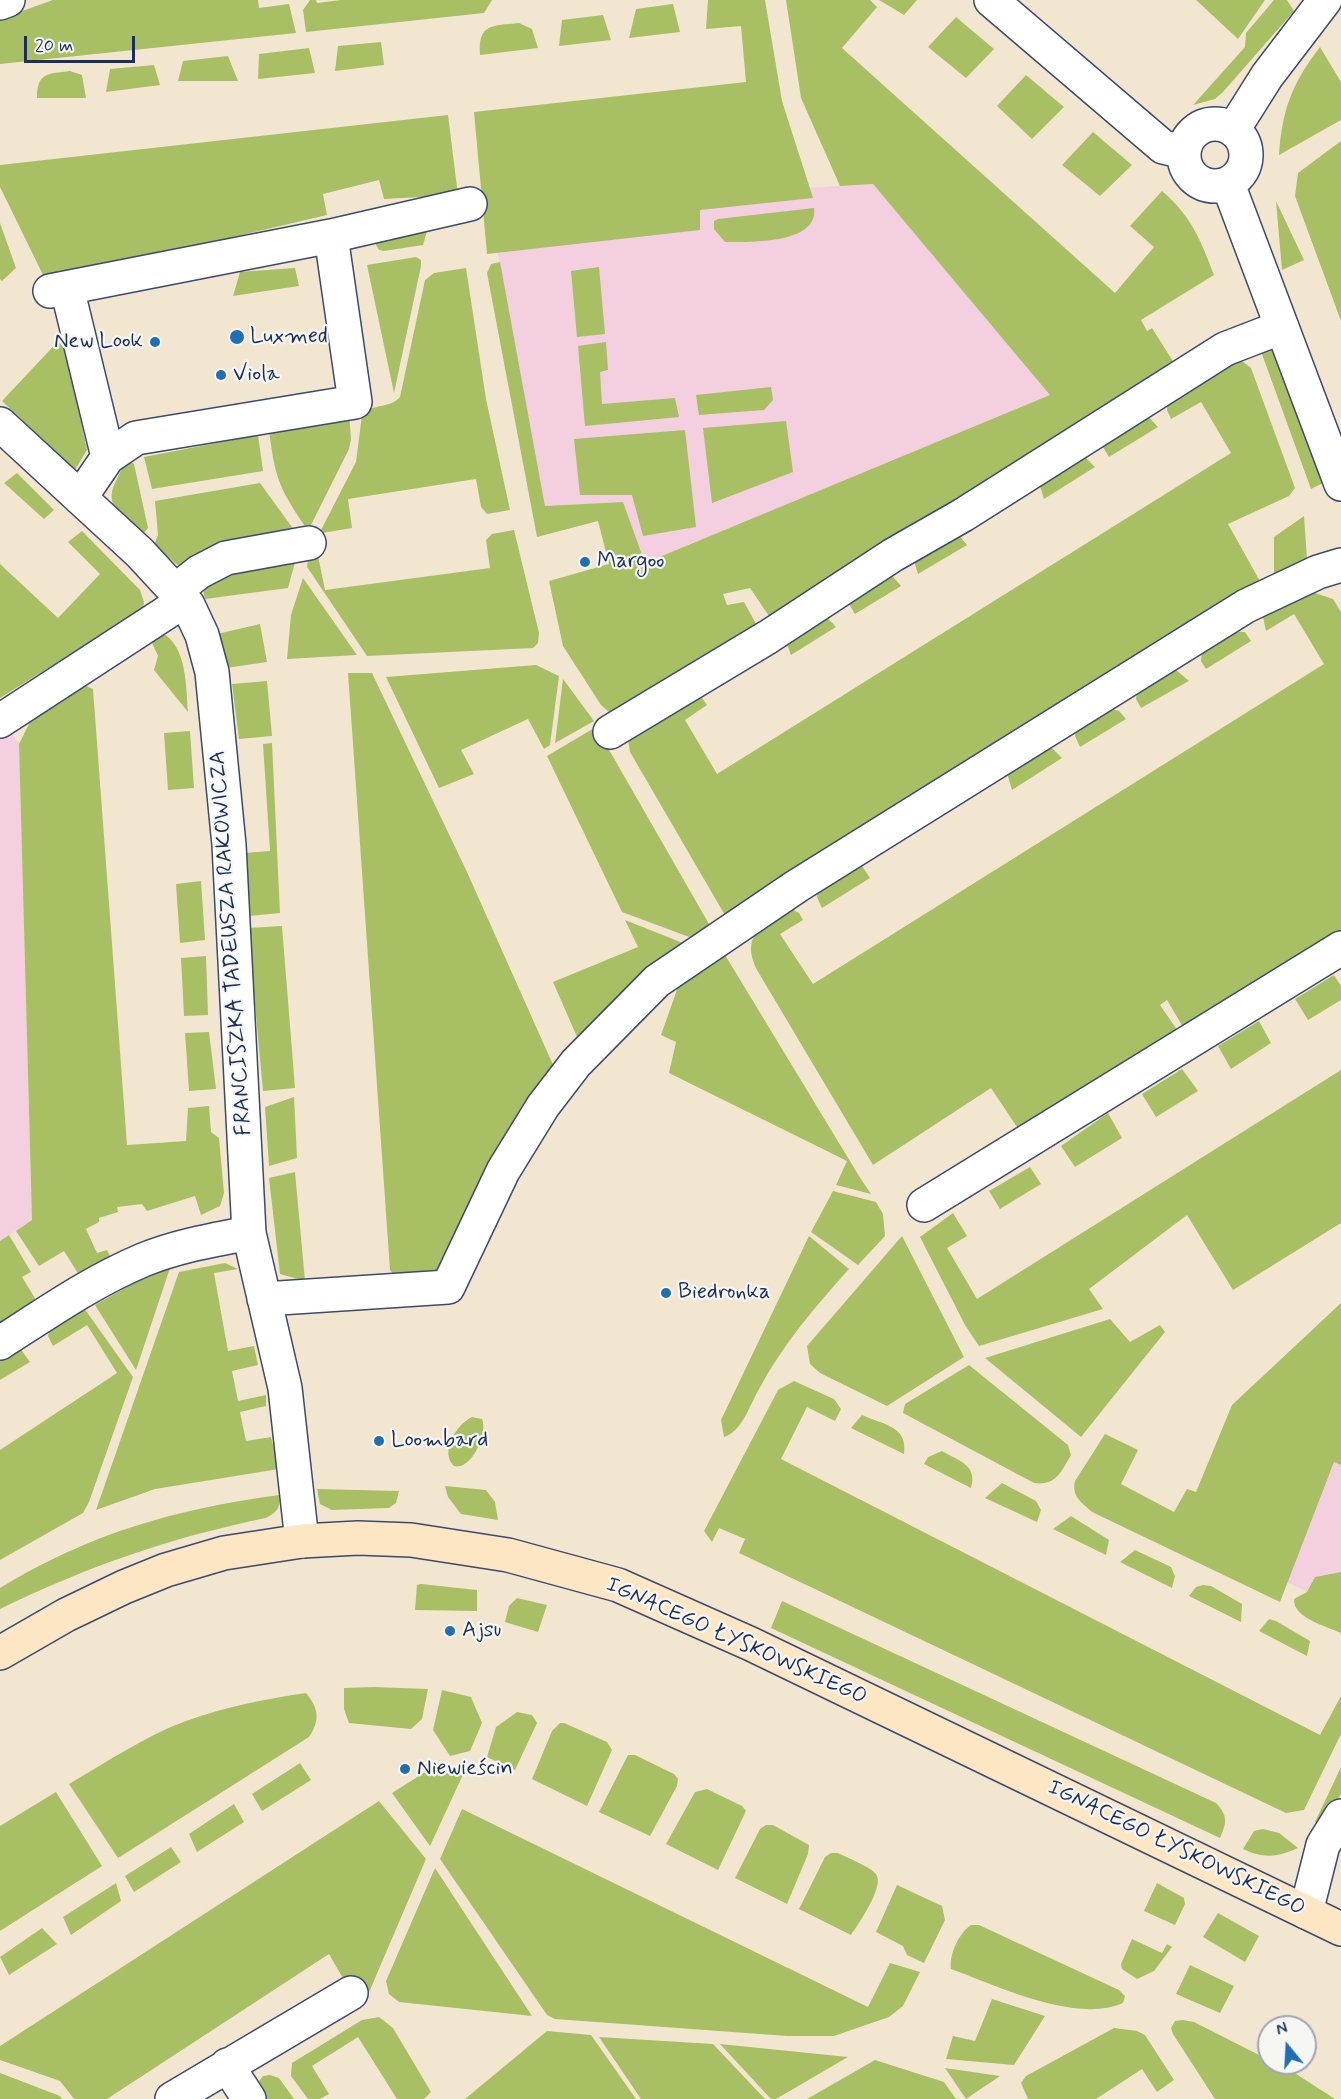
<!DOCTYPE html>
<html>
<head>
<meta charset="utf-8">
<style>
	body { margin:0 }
	#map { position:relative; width:1341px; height:2099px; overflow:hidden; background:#f3e6d1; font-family:Mynerve,sans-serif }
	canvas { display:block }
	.north { position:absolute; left:1257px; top:2015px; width:60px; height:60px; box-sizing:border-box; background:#f6f6f2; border:2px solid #9ea6b7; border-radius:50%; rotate:342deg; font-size:16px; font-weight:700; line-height:24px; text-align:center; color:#1b2f5e }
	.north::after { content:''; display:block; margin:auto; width:21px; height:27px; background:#1f6fb2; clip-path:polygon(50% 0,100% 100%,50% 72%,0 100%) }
	.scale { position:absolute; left:24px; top:36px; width:111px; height:27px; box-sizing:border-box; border:3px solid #1b2f5e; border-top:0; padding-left:8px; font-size:18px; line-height:21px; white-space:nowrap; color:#1b2f5e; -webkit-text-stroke:4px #f6f6f2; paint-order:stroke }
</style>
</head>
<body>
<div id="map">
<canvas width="1341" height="2099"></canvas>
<div class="north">N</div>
<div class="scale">20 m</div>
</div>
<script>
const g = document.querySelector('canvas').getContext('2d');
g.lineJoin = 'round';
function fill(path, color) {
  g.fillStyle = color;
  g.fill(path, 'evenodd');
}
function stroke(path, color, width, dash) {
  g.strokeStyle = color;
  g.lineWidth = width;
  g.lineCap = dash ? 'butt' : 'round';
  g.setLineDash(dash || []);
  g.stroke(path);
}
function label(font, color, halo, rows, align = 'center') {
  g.font = font + ' Mynerve,sans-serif';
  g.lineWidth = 4.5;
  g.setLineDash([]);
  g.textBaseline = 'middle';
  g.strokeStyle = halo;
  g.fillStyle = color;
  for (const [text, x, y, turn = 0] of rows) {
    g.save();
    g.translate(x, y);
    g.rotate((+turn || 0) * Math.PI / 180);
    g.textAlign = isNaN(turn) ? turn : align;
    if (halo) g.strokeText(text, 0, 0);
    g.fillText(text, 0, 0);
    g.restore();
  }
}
fill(new Path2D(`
	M873 184 1051 395 645 563 623 502 545 506 489 206Z
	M0 715 19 744 32 1221 0 1241Z
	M1334 1462 1341 1465V1572L1315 1577 1307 1592 1287 1582Z`), '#f3cfdf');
fill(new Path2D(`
	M53 0H258L259 8 289 4 296 33 0 64V19Z
	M310 0H316L317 3 341 0H492L484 13 306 32 303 10Z
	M708 0H765L782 101 813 198 700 210V230L487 254 474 112 746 82 741 26 706 29Z
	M786 0H870L877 7 842 48 1115 293 1154 247 1130 226 1162 191C1192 217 1200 239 1214 275L1141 320 1147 331 1152 328 1176 366 773 622 750 588 723 594 727 605 744 602 761 633 620 709 609 712 601 705 563 646 549 581 609 564 598 521 537 537 487 273 491 264 500 262 545 506 623 502 645 563 1050 395 873 184 840 186 801 98Z
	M879 0H917L904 15Z
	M1196 0H1265L1238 39Z
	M1274 0H1287L1294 11 1223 92 1215 99 1193 105 1245 47 1246 33Z
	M673 4 680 32 629 38 636 9Z
	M603 15 611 40 559 46 562 20Z
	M956 17 994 49 966 78 928 47Z
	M519 23 532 29 538 48 480 55C478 23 492 26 519 23Z
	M381 42 384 65 335 71 338 46Z
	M1320 47 1341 82V120L1279 155C1282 110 1292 83 1320 47Z
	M309 48 315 73 258 79 259 54Z
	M228 56 238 81H178L183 61Z
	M154 65 160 85 106 92 110 69Z
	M70 71 82 75 86 98H37C37 72 48 74 70 71Z
	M1026 75 1064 107 1032 139 997 106Z
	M448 115 458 195 384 199 379 180 323 194 327 215 46 281 0 187V165Z
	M1093 132 1132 165 1100 196 1062 165Z
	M1341 141V321L1295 196 1298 173Z
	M1276 201 1304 260 1282 270Z
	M814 208C819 244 750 242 725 242L714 229V221L718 219Z
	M431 217 423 245 384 251 379 250 375 243Z
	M0 223 16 268 2 281 0 279Z
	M416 257 421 260V266L394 393 367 265Z
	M599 267 605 334 577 337 571 271Z
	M295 268 299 286 233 296 240 272Z
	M466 268 486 399 510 510 487 514 481 507 476 479 348 499 352 528 322 533 321 530 356 462 362 415C372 403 390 409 400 397L425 280 434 273Z
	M63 336 87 450 75 470 2 401Z
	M606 342 608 370 600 372 602 404 675 398 679 417 585 426 578 346Z
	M1271 342 1323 483 1311 489 1259 346Z
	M1241 360 1251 368 1295 488 1289 496 1228 524 1261 583 726 917 630 752 628 739 698 692 707 705 685 720 717 774 1231 453 1201 402 1171 419 1167 410 1168 400 1225 363Z
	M771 387 773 400 764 410 699 415 696 395Z
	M349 413 351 439 349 449 311 525H304C278 486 275 477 269 430Z
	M1145 413 1158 427 1109 457 1103 447V437Z
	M786 421 793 472 712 503 703 428Z
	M685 430 696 527 643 536 632 495H580L574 439Z
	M258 435 263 471 152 489 144 457Z
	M1084 456 1095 467 1044 499 1039 483Z
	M129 461 134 464 148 528 143 534C124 517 102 507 116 481 120 473 122 466 129 461Z
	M17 473 54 510 44 519 4 483Z
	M260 483 297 534 180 567 154 545 158 535 155 501Z
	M1304 516 1307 559 1274 580V537Z
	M514 530 539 633 538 643 533 648 367 656 307 567 308 560 318 556 325 590 490 568 486 540 492 534Z
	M82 531 140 590 144 602 143 609 0 698V564L58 618 100 574 68 542Z
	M957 533 967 545 918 574 914 561Z
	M296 559 288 588 205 599 201 581 231 568Z
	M889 572 901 586 855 614 849 604Z
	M303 578 357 655 287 659 291 615Z
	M1312 592 1333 599 1341 612V938L1183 1027 1167 1000 1160 1005 1178 1031 1023 1136 991 1088 873 1165 757 970C740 934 763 926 790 908L799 913 803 920 780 934 813 984 1324 664 1294 614 1266 631 1263 617 1266 609Z
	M823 613 836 627 791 655 785 639Z
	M260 624 267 662 226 668 217 634Z
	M1226 631 1245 632 1251 641 1206 669 1201 661 1202 650Z
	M162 633C187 646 186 687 188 712L154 670 158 656 148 634Z
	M536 665 559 676 550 745 544 749 528 719 461 750 474 774 439 788 386 677Z
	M1176 670 1189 681 1141 708 1136 699 1137 692 1163 671Z
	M348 673H372L467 872 554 1067 447 1271 397 1279 390 1270Z
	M563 679 594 721 555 743Z
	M267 681 272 736 239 739 232 684Z
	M84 685 93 689 127 1145 186 1141 188 1108 209 1106 211 1132 219 1138 224 1193 220 1206 201 1215 195 1196 147 1211 142 1204 117 1207 118 1212 99 1218V1222L86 1229 97 1253 107 1250 111 1258 79 1275 64 1251 39 1266 16 1231 32 1220 19 744 31 720Z
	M1112 709 1119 711 1126 719 1080 747 1075 736 1077 726Z
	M596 727 709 924 711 931 700 941 622 912 547 756Z
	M190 731 194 788 168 790 164 733Z
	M272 743 280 913 249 916 245 853 270 851 263 744Z
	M1051 747 1062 758 1012 790 1007 773 1040 749Z
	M852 865 862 866 870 878 822 908 817 897 818 886Z
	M201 881 205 940 180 943 176 884Z
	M625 920 693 947 582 1048 553 982 638 947Z
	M282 926 295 1088 263 1091 248 928Z
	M719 945 859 1176 871 1194 836 1185 847 1161 669 1073 676 1042 661 1035 684 970Z
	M206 956 208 1015 184 1016 181 958Z
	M1334 975 1341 986V1000L1308 1020 1295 999Z
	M1259 1021 1271 1043 1231 1069 1218 1046Z
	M209 1032 216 1089 189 1091 185 1033Z
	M1182 1069 1198 1091 1156 1117 1142 1094Z
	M1341 1070V1223L1233 1290 1187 1215 1089 1289 1103 1309 979 1346 965 1325 920 1237 953 1213 967 1236 947 1248 977 1299Z
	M294 1097 297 1158 269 1166 265 1107Z
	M1108 1113 1122 1138 1075 1167 1061 1146Z
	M1030 1167 1041 1184 1000 1209 989 1191Z
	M295 1172 305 1281 280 1274 269 1178Z
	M833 1191 876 1202 883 1214 885 1236 858 1265 811 1232Z
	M9 1235 31 1272 22 1277 36 1300 0 1324V1241Z
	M809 1236 849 1269C815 1307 782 1345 758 1391 749 1407 742 1431 724 1437L721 1420Z
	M902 1236 964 1357 887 1406 820 1373 810 1364 807 1346Z
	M172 1262 136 1370 95 1305Z
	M225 1263 238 1269 214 1273 228 1351 254 1346 258 1365 232 1371 238 1401 266 1395V1406L240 1412 246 1441 271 1437 279 1469 155 1489 96 1510 179 1272Z
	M1341 1303V1465L1334 1462 1280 1602 1092 1512C1082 1503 1071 1496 1075 1481L1105 1434 1138 1450 1121 1484 1174 1512 1187 1489 1196 1492 1232 1405Z
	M84 1308 133 1377 89 1502 83 1513 0 1560V1450L117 1373 87 1325 53 1346 48 1336 50 1329Z
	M1110 1319 1130 1342 1160 1325 1165 1332 1081 1437 985 1358Z
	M20 1348 30 1362 0 1380V1361Z
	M969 1365 1068 1445 1071 1455C1061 1472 1056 1486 1034 1483L903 1413 905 1404Z
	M794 1381 834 1399 841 1409 835 1421 807 1407 781 1459 1320 1735 1341 1696V1734L1304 1810 1286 1813 739 1553 745 1539 719 1528 712 1542 704 1531 778 1390Z
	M862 1415C884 1425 908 1426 904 1454L851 1428Z
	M472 1417 482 1419C488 1432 472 1471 454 1466 439 1451 457 1424 472 1417Z
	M942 1451C959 1461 978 1465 971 1488L924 1464 928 1457Z
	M1002 1483 1036 1501 1041 1510 1037 1522 985 1498Z
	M445 1486 486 1490 495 1502 498 1520 461 1514 448 1497Z
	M317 1489 399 1491 396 1503 389 1508 332 1510 320 1504Z
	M279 1495C281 1508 277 1512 266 1518 169 1538 89 1566 0 1609V1588C90 1533 176 1509 279 1495Z
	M1071 1516 1109 1540 1106 1555 1053 1529Z
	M1135 1550 1171 1567 1175 1576 1172 1588 1120 1562Z
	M1341 1572V1633C1326 1626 1293 1618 1294 1599L1307 1592 1315 1577Z
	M421 1584 477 1590V1611L415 1610 417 1585Z
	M1203 1585 1211 1586 1242 1604 1241 1622 1189 1596 1196 1587Z
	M517 1598 547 1605 538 1632 505 1622 509 1606Z
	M782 1601 1216 1803C1228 1816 1227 1822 1220 1838L771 1628Z
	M1269 1619 1276 1621 1310 1641 1307 1656 1259 1631Z
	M374 1687 428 1689 422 1719 411 1729 349 1723 344 1709V1688Z
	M442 1690 471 1697 482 1723 470 1751 450 1756 433 1730Z
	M306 1693C319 1709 320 1720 309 1737L118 1858 69 1784C107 1762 145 1736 186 1721 225 1707 265 1699 306 1693Z
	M517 1712 532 1715 537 1723 515 1770 487 1757 496 1727Z
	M560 1723H564L607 1742 612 1750 587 1806 532 1779 552 1731Z
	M628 1755H635L674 1774 678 1779 677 1786 650 1836 599 1812Z
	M300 1763 311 1780 262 1811 252 1794Z
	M467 1766 430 1846 392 1793 433 1767 441 1775Z
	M1341 1767V1794L1323 1824 1315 1822Z
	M707 1789 742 1806 746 1811 718 1870 666 1844 695 1792Z
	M56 1792 102 1866 0 1931V1826Z
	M379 1801 426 1859 367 1997 339 1993 344 1980 329 1954 107 2099H74L60 2081 0 2060V2046Z
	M234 1804 244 1822 197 1852 189 1834Z
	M462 1809 868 2007 890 1963 920 1972 903 2006 889 2017 834 2036H787L555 2019 547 2015 440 1859Z
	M766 1825H773L809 1845 808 1854 787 1904 735 1878 760 1829Z
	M1263 1829 1279 1833 1298 1848C1278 1857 1264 1859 1243 1849L1254 1831Z
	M171 1847 181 1862 134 1892 125 1876Z
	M831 1853H838C850 1859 866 1865 875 1873 887 1884 858 1924 851 1935L799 1909 825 1857Z
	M435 1868 532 2016 399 2002 389 1994 386 1981Z
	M116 1883 121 1901 71 1935 63 1917Z
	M1157 1883 1184 1898 1185 1904 1175 1925 1144 1911Z
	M897 1885 942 1906 945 1920 924 1963 907 1955 903 1946 876 1932Z
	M1218 1913 1259 1936 1245 1962 1203 1937Z
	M971 1925H979L1119 1990 1125 1996 1123 2003C1076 2024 998 1986 951 1969 949 1954 959 1933 971 1925Z
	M42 1928 57 1944 9 1975 0 1957Z
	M1132 1939 1162 1953 1167 1944 1172 1947 1154 1971 1137 1979 1122 1969 1121 1964Z
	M1190 1965 1234 1986 1220 2013 1176 1994Z
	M992 1999 1045 2016 1014 2065 946 2059 953 2036 975 2041Z
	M379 2017 393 2028 431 2092 424 2099H397L358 2037 312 2066 329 2094 320 2099H308L291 2076 292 2063 362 2020Z
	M1183 2020 1194 2022 1269 2060V2063L1293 2072 1335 2099H1215L1173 2034 1171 2028 1175 2021Z
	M1114 2028 1137 2031 1145 2035 1174 2080 1157 2092 1142 2069 1096 2099H1028L1021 2083 1026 2076Z
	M547 2031 591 2035 636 2099H465Z
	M599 2037 713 2044 765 2099H641Z
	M720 2044 848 2057 776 2099H771Z
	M875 2060 944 2082 956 2099H807Z
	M945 2068 1000 2076 966 2099Z
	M0 2073 60 2096 62 2099H0Z
	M270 2075 279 2078 294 2099H263L259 2081 263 2076Z`), '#a9bf64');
const street = new Path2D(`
	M991 0 1156 141 1163 147 1184 152
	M0 3 8 0
	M1184 155a31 31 0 1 1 62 0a31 31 0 1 1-62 0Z
	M1233 130 1267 76 1325 0
	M1228 184 1341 484
	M67 288 108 457 80 498
	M50 291 331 236 470 204
	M0 424 140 553 188 605 202 635 212 672 229 845 249 1233 285 1388 302 1541
	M108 457 136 438 355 402 331 236
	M175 591 199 572 226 558 309 543
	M0 721 184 601
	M610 732 768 637 893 555 963 515 1225 349 1282 327
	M924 1205 1341 948
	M264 1299 448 1287 503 1171 543 1106 576 1063 657 981 797 886 1246 606 1318 572 1341 565
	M0 1343C47 1313 91 1282 143 1260 177 1246 213 1240 249 1233
	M1306 1912 1323 1845 1341 1816
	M227 2065 249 2099
	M172 2099 351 1993`);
const secondary = new Path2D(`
	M0 1653 66 1615 124 1587 166 1570 224 1553 302 1541 358 1538 411 1540 508 1555 618 1585 751 1644 1341 1929`);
stroke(street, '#3b4a6f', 36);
stroke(secondary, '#3b4a6f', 36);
stroke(street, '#fff', 33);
stroke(secondary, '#fce6c4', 33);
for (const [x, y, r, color] of [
	[237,337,8,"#1f6fb2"],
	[155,342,6,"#1f6fb2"],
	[221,375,6,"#1f6fb2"],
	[585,562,6,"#1f6fb2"],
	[666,1293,6,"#1f6fb2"],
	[379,1441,6,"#1f6fb2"],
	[450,1631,6,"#1f6fb2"],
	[405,1769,6,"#1f6fb2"]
]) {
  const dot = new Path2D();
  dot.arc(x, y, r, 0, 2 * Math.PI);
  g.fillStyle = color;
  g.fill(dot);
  stroke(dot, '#f6f6f2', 2);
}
label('22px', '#1b2f5e', '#f6f6f2', [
	["Luxmed",250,337],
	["New Look",143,342,"right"],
	["Viola",233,375],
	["Margoo",597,562],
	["Biedronka",678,1293],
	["Loombard",391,1441],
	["Ajsu",462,1631],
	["Niewieścin",417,1769]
], 'left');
label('22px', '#1b2f5e', '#f6f6f2', [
	["FRANCISZKA TADEUSZA RAKOWICZA",232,943,-94],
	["IGNACEGO ŁYSKOWSKIEGO",736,1642,24],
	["IGNACEGO ŁYSKOWSKIEGO",1176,1849,26]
]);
</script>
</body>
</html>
